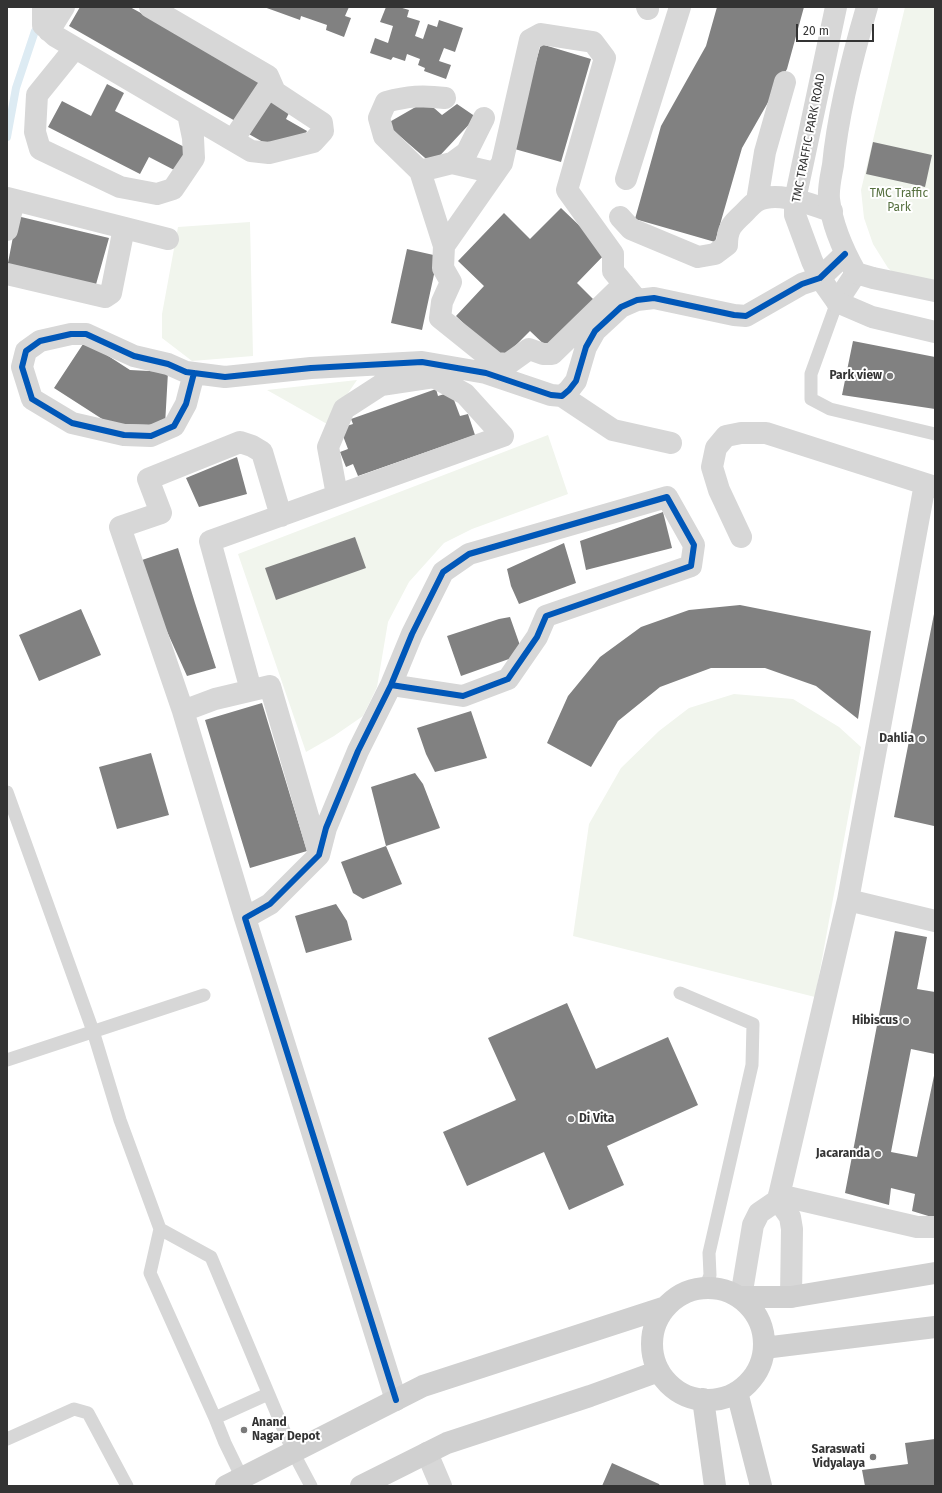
<!DOCTYPE html>
<html>
<head>
<meta charset="utf-8">
<style>
	body { margin:0 }
	#map { position:relative; width:942px; height:1493px; overflow:hidden; background:#fff; font-family:"Fira Sans",sans-serif }
	canvas { display:block }
	.frame { position:absolute; inset:0; border:8px solid #333; pointer-events:none }
	.scale { position:absolute; left:796px; top:24px; width:78px; height:18px; box-sizing:border-box; border:2px solid #333; border-top:0; padding-left:5px; font-size:12px; line-height:14px; white-space:nowrap; color:#333; -webkit-text-stroke:3px #fff; paint-order:stroke }
</style>
</head>
<body>
<div id="map">
<canvas width="942" height="1493"></canvas>
<div class="frame"></div>
<div class="scale">20 m</div>
</div>
<script>
const g = document.querySelector('canvas').getContext('2d');
g.lineJoin = 'round';
function fill(path, color) {
  g.fillStyle = color;
  g.fill(path, 'evenodd');
}
function stroke(path, color, width, dash) {
  g.strokeStyle = color;
  g.lineWidth = width;
  g.lineCap = dash ? 'butt' : 'round';
  g.setLineDash(dash || []);
  g.stroke(path);
}
function label(font, color, halo, rows, align = 'center') {
  g.font = font + ' "Fira Sans",sans-serif';
  g.lineWidth = 4;
  g.setLineDash([]);
  g.textBaseline = 'middle';
  g.strokeStyle = halo;
  g.fillStyle = color;
  for (const [text, x, y, turn = 0] of rows) {
    g.save();
    g.translate(x, y);
    g.rotate((+turn || 0) * Math.PI / 180);
    g.textAlign = isNaN(turn) ? turn : align;
    if (halo) g.strokeText(text, 0, 0);
    g.fillText(text, 0, 0);
    g.restore();
  }
}
fill(new Path2D(`
	M905 7H935V300L909 287 888 268 873 244 864 218 861 190Z
	M250 222 253 356 192 361 162 338V314L178 227Z
	M357 380 327 424 267 390Z
	M548 435 568 494 472 529 444 543 409 582 388 622 377 687 363 716 334 736 306 752 238 554Z
	M734 694 793 699 839 727 861 747 815 997 573 936 589 824 621 768 659 731 689 708Z`), '#f1f5ed');
stroke(new Path2D(`
	M7 137 16 88 35 31`), '#ddebf3', 8);
fill(new Path2D(`
	M80 7H130L262 80 237 122 69 26Z
	M264 7H349L345 16 351 18 344 37 326 30 327 25 301 16 300 20Z
	M386 7H399L409 10 407 17 420 21 415 36 423 39 428 24 437 27 439 20 463 28 455 52 444 48 439 61 451 65 446 79 424 71 425 68 418 65 420 59 407 54 405 61 393 57 391 60 370 53 375 38 388 43 393 26 380 22Z
	M717 7H804L787 69 742 148 715 242 635 219 661 126 706 46Z
	M541 44 591 59 561 162 511 148Z
	M107 84 124 93 115 111 192 151 180 173 149 157 140 174 48 127 62 101 91 116Z
	M268 97 290 111 286 119 307 131 299 144 277 150 247 133Z
	M426 101 442 115 457 104 476 117 432 164 386 124Z
	M873 142 932 155 925 187 866 174Z
	M561 208 607 252 577 283 596 302 550 350 530 331 501 360 456 316 484 286 458 261 504 213 530 239Z
	M17 216 109 238 95 288 7 268Z
	M407 249 438 256 422 330 391 323Z
	M85 341 130 370 168 372 165 425 110 424 54 388Z
	M853 341 935 357V409L842 395Z
	M436 389 438 396 451 392 460 416 468 414 475 435 358 476 353 464 346 467 340 452 348 449 340 428 353 424 351 419Z
	M237 457 247 494 199 507 186 478Z
	M663 512 672 548 586 570 580 541Z
	M355 537 366 568 276 600 265 568Z
	M564 543 576 583 519 604 511 586 507 569Z
	M178 548 195 603 216 668 187 676 160 616 139 561Z
	M740 605 871 631 858 719 816 686 765 668H711L660 687 618 721 591 767 547 743 568 696 600 657 641 627 689 610Z
	M81 609 101 655 39 681 19 635Z
	M934 614H935L934 826 894 817Z
	M510 617 523 654 461 676 447 636 499 619Z
	M262 703 307 851 250 868 205 720Z
	M471 711 487 758 435 772 426 754 417 728Z
	M151 753 169 815 117 829 99 767Z
	M415 773 423 784 440 828 386 846 371 787Z
	M386 846 402 884 363 899 353 893 341 862Z
	M336 904 347 921 352 940 306 953 295 916Z
	M895 931 927 937 917 989 935 992V1054L911 1049 891 1152 917 1157 935 1071V1218L912 1211 915 1194 891 1188 889 1205 845 1193Z
	M567 1003 596 1069 668 1037 698 1105 607 1146 624 1185 569 1210 544 1152 467 1186 443 1132 516 1100 488 1038Z
	M935 1439V1486H865L862 1470 908 1464 905 1443Z
	M612 1463 659 1484 660 1486H602Z`), '#818181');
stroke(new Path2D(`
	M837 302 811 374V399L830 409 935 434
	M7 792 93 1031 120 1120 160 1229
	M680 993 753 1024 752 1065 709 1253 710 1275 705 1289
	M7 1060 204 995
	M215 1418 268 1394
	M7 1439 74 1409 88 1413 127 1486
	M242 1478 225 1443 215 1418 150 1273 160 1229 211 1257 293 1452 311 1486`), '#d7d7d7', 13);
stroke(new Path2D(`
	M43 7V25L55 36 251 151 269 153 313 142 323 131 322 123 275 92 268 76 150 7
	M647 7 648 9
	M49 31 64 7
	M75 48 37 95 35 132 40 149 120 187 157 194 173 189 194 158 193 138 188 114
	M233 140 271 83
	M452 163 495 173
	M420 171 452 163 467 152 484 118
	M626 179 680 7
	M7 198 168 239
	M757 201 765 152 785 82
	M620 217 631 229 698 257 715 254 727 245C727 229 732 224 743 214 747 210 752 204 757 201 778 190 811 205 832 211
	M7 230 14 200
	M444 246 420 171 384 136 379 118 386 102C408 96 423 95 445 98
	M7 274 105 297 111 293 124 228
	M624 284 552 354H543L529 349 508 364 496 363 440 318 442 302 451 282 443 268 444 246 502 163 530 40 541 34 593 42 605 58 567 190 613 254V271L637 300
	M837 302 856 273
	M194 373 186 404 174 426 151 436 124 435 72 423 32 399 22 367 26 351 40 341 71 334H86L134 356 168 364 186 372 225 377 311 368 422 362 486 373 551 395 562 396 569 390 576 381 586 347 595 331 621 307 637 300 654 298 734 315 746 316 802 284 820 278 845 254
	M562 396 613 430 671 443
	M741 537 719 490 712 467 716 448 726 436 741 433H766L935 487
	M391 685 463 696 508 679 537 637 546 616 691 566 694 545 667 497 469 554 443 572 412 634 391 685 358 751 326 828 319 855 270 904 245 918 396 1400
	M251 690 210 541 503 436 465 394 434 377 381 385 344 409 328 447 337 495
	M183 711 120 527 161 513 148 479 240 442 252 446 262 452 281 516
	M848 900 925 484
	M245 918 183 711 215 699 270 686 319 854
	M779 1195 917 1227H935
	M778 1200 790 1217 792 1229 791 1297
	M741 1297 753 1225 759 1213 778 1200 848 900 935 921
	M427 1453 441 1486`), '#d7d7d7', 22);
stroke(new Path2D(`
	M836 7 795 200V215L812 261 820 278 837 302 872 317 935 332
	M867 7C852 58 838 112 833 165 831 176 828 188 829 199 832 225 843 250 856 273L873 278 935 291`), '#d7d7d7', 22);
stroke(new Path2D(`
	M652 1344a56 56 0 1 1 112 0a56 56 0 1 1-112 0Z
	M741 1297H791L935 1273
	M764 1348 935 1327
	M737 1392 761 1486
	M703 1399 715 1486
	M226 1486 423 1386 666 1307
	M361 1486 447 1443 590 1396 659 1371`), '#d0d0d0', 22);
stroke(new Path2D(`
	M194 373 186 404 174 426 151 436 124 435 72 423 32 399 22 367 26 351 40 341 71 334H86L134 356 168 364 186 372 225 377 311 368 422 362 486 373 551 395 562 396 569 390 576 381 586 347 595 331 621 307 637 300 654 298 734 315 746 316 802 284 820 278 845 254
	M391 685 463 696 508 679 537 637 546 616 691 566 694 545 667 497 469 554 443 572 412 634 391 685 358 751 326 828 319 855 270 904 245 918 396 1400`), '#0057b8', 6);
for (const [x, y, r, color] of [
	[890,376,4,"#7a7a7a"],
	[922,739,4,"#7a7a7a"],
	[906,1021,4,"#7a7a7a"],
	[571,1119,4,"#7a7a7a"],
	[878,1154,4,"#7a7a7a"],
	[244,1430,4,"#7a7a7a"],
	[873,1457,4,"#7a7a7a"]
]) {
  const dot = new Path2D();
  dot.arc(x, y, r, 0, 2 * Math.PI);
  g.fillStyle = color;
  g.fill(dot);
  stroke(dot, '#fff', 1.5);
}
label('12px', '#333', '#fff', [
	["TMC TRAFFIC PARK ROAD",809,138,-79]
]);
label('12px', '#56703f', '#fff', [
	["TMC Traffic",899,194],
	["Park",899,208]
]);
label('bold 12px', '#333', '#fff', [
	["Park view",882,376],
	["Dahlia",914,739],
	["Hibiscus",898,1021],
	["Di Vita",579,1119,"left"],
	["Jacaranda",870,1154],
	["Anand",252,1423,"left"],
	["Nagar Depot",252,1437,"left"],
	["Saraswati",865,1450],
	["Vidyalaya",865,1464]
], 'right');
</script>
</body>
</html>
